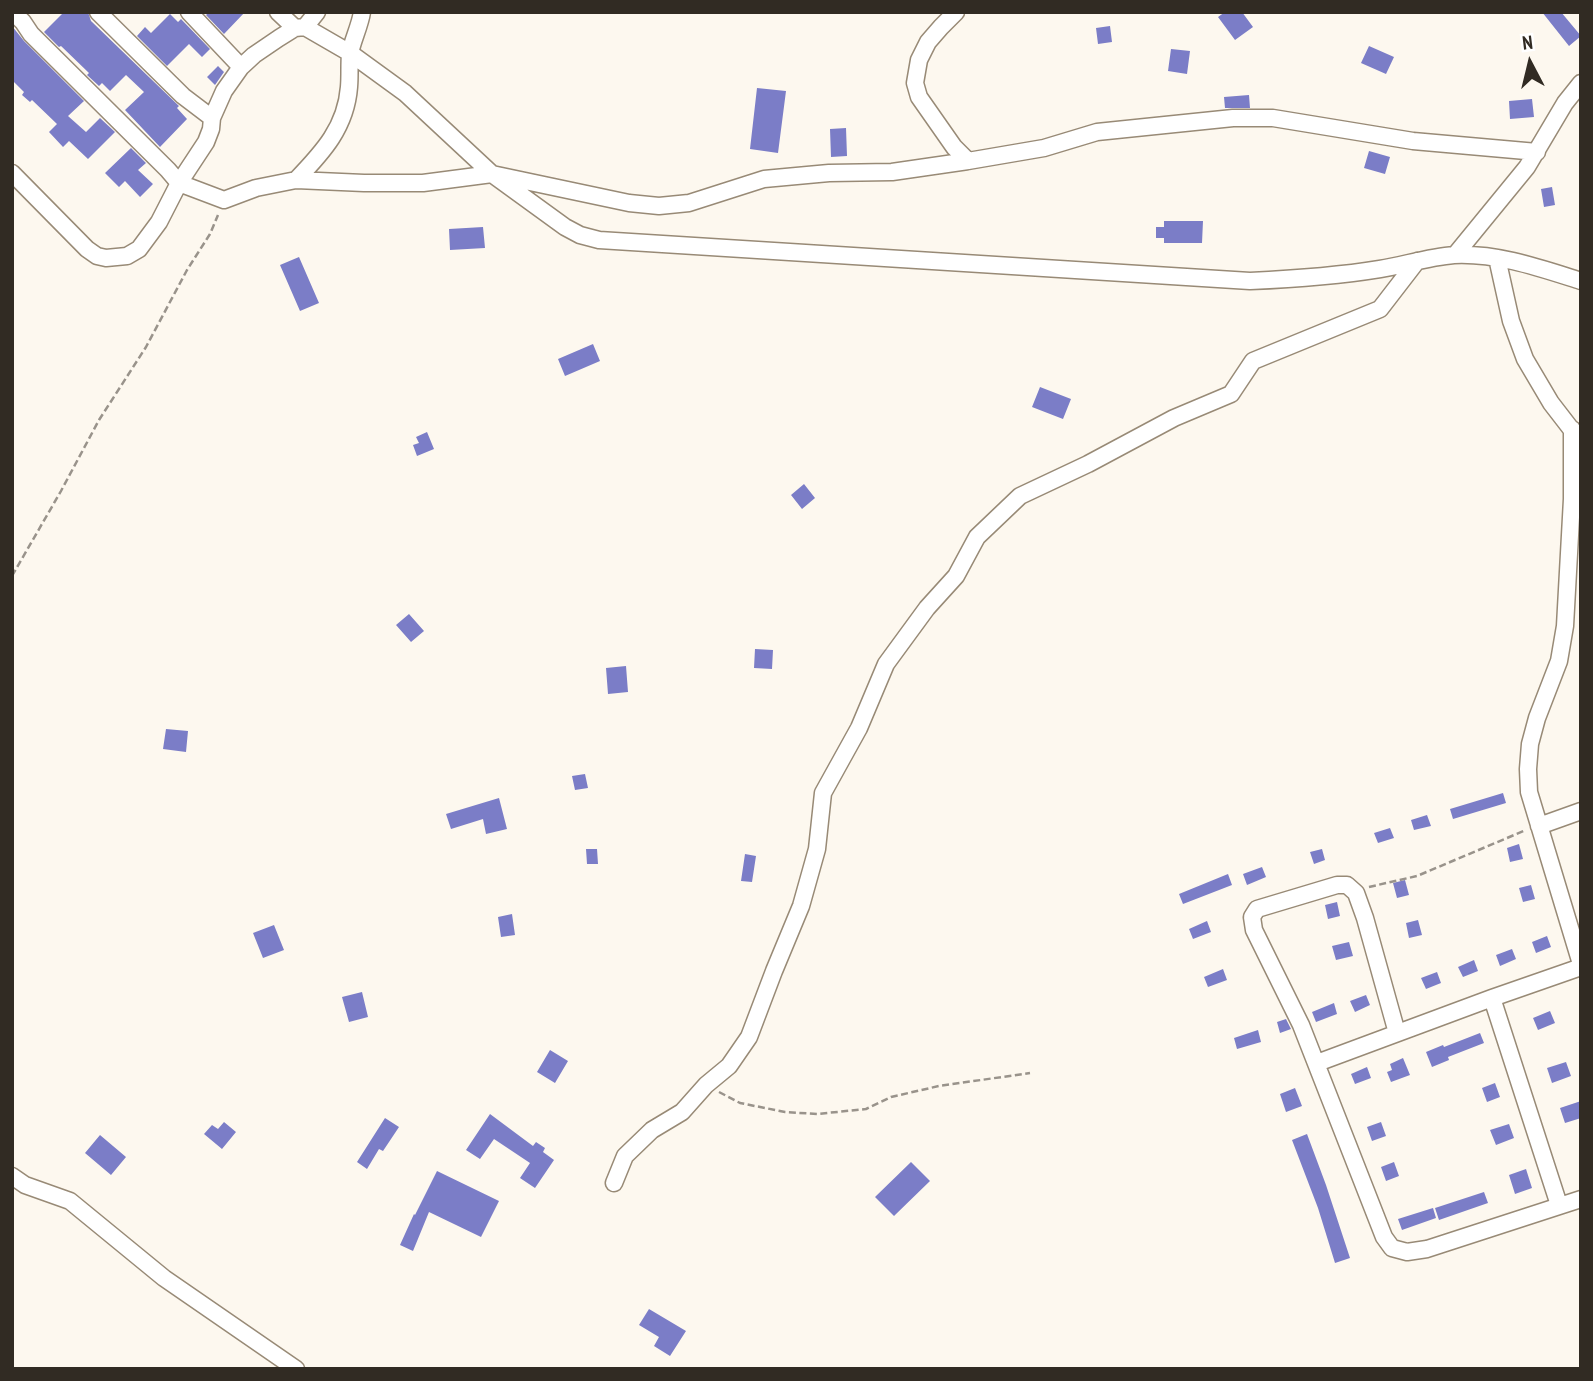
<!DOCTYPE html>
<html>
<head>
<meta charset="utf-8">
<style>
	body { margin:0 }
	#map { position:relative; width:1593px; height:1381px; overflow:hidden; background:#fdf8ef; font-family:"PT Sans Narrow",sans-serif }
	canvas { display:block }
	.frame { position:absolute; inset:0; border:14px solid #312b23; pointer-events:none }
	.north { position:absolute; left:1495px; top:28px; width:70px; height:70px; -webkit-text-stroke:5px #fff; paint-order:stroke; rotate:353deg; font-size:19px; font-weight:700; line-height:28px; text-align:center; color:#312b23 }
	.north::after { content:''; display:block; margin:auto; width:24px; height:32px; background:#312b23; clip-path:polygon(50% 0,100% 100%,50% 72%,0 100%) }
</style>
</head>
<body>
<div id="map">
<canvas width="1593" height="1381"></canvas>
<div class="frame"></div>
<div class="north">N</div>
</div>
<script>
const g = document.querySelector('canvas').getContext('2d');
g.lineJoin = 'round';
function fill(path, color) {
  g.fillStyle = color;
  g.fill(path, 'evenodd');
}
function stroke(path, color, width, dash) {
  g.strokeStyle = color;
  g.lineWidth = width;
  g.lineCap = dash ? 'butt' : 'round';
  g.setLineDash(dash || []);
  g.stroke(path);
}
fill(new Path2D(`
	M64 12H88L91 21 179 106 177 108 187 119 160 147 125 110 144 92 126 75 110 91 102 83 99 86 87 75 89 73 61 46 59 47 44 32Z
	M209 12H245L224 34 206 15Z
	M1225 12H1242L1253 27 1235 40 1218 17Z
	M1542 12H1561L1581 36 1569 46Z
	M170 14 178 22 181 19 210 49 202 57 189 44 167 66 137 36 145 27 151 33Z
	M12 26 24 41 84 101 68 116 86 132 100 118 115 132 88 159 69 141 63 147 49 132 57 124 32 100 30 102 22 95 24 92 12 80Z
	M1110 26 1112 42 1098 44 1096 28Z
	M1369 46 1394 57 1386 74 1361 63Z
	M1171 49 1190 51 1187 74 1168 71Z
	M218 66 224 72 215 85 207 77Z
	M757 88 786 91 778 153 750 149Z
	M1249 95 1250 108H1225L1224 97Z
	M1532 99 1534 117 1510 119 1509 101Z
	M846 128 847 156 831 157 830 129Z
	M131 148 146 163 138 170 153 184 140 197 125 181 119 187 105 173Z
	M1369 151 1390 157 1385 174 1364 168Z
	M1552 187 1555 205 1544 207 1541 189Z
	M1164 221H1203L1202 243H1164V238H1156V227H1164Z
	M483 227 485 248 450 250 449 229Z
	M299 257 319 303 300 311 280 265Z
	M593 344 600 361 565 376 558 359Z
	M1040 387 1071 399 1063 419 1032 407Z
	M427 432 434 449 417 456 413 445 419 443 416 437Z
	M804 484 815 498 802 509 791 495Z
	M409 614 424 631 411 642 396 625Z
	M755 649 773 650 772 669 754 668Z
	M626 666 628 692 608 694 606 668Z
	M166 729 188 731 186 752 163 749Z
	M585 774 588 788 575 790 572 776Z
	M1503 793 1506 803 1453 819 1450 809Z
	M499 798 507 829 486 834 483 819 451 829 446 814Z
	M1427 815 1431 826 1414 830 1411 820Z
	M1390 828 1394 838 1378 843 1374 833Z
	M1519 844 1523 859 1510 862 1507 848Z
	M586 849H597L598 864H587Z
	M1322 849 1325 860 1314 864 1310 852Z
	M745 854 756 856 752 882 741 881Z
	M1262 867 1266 877 1247 885 1243 874Z
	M1228 874 1232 885 1183 904 1179 894Z
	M1405 880 1409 895 1397 898 1393 883Z
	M1531 885 1535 899 1523 902 1519 888Z
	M1337 902 1340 916 1328 919 1325 905Z
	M512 914 515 935 501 937 498 917Z
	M1418 920 1422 935 1409 938 1406 923Z
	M1207 921 1211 932 1193 939 1189 929Z
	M274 925 284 950 263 958 253 933Z
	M1547 936 1551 947 1536 953 1532 942Z
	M1349 942 1353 956 1336 960 1332 946Z
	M1512 949 1516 959 1500 966 1496 955Z
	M1474 960 1478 971 1463 977 1458 967Z
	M1223 969 1227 980 1208 987 1204 977Z
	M1437 972 1441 983 1426 989 1421 978Z
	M362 992 368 1017 349 1022 342 997Z
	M1366 995 1370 1005 1355 1012 1350 1001Z
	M1334 1003 1337 1014 1316 1022 1312 1012Z
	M1550 1011 1555 1023 1538 1030 1533 1018Z
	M1286 1019 1291 1029 1280 1033 1277 1022Z
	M1258 1030 1261 1042 1237 1049 1234 1038Z
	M1480 1033 1484 1043 1448 1057 1449 1060 1432 1067 1426 1052 1443 1045 1444 1047Z
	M550 1050 568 1061 555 1083 537 1072Z
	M1403 1058 1410 1075 1391 1082 1387 1072 1392 1070 1390 1064Z
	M1566 1062 1571 1076 1552 1083 1547 1068Z
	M1367 1067 1371 1078 1355 1084 1351 1074Z
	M1495 1083 1500 1097 1487 1102 1482 1088Z
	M1295 1088 1302 1106 1286 1112 1280 1094Z
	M1581 1101V1118L1565 1123 1560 1108Z
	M490 1114 533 1146 536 1142 545 1148 543 1152 554 1160 535 1188 520 1178 530 1163 494 1139 480 1159 466 1150Z
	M385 1118 399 1127 383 1151 379 1149 367 1169 357 1162Z
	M224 1122 236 1132 222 1149 204 1134 212 1125 218 1129Z
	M1381 1122 1386 1136 1372 1141 1367 1127Z
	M1509 1124 1514 1138 1496 1145 1490 1130Z
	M1307 1134 1326 1185 1350 1258 1335 1263 1318 1208 1292 1140Z
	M100 1135 126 1157 111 1175 85 1153Z
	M911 1162 930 1181 894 1216 875 1197Z
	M1394 1162 1399 1176 1386 1181 1381 1167Z
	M1526 1169 1532 1188 1515 1194 1509 1175Z
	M437 1171 499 1201 481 1237 429 1212 413 1251 400 1245 414 1214 415 1215Z
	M1484 1192 1488 1203 1439 1220 1435 1208Z
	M1433 1208 1436 1218 1402 1230 1398 1219Z
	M649 1309 686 1331 670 1356 654 1346 659 1337 639 1325Z`), '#7b7dc7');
const street = new Path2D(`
	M13 12 23 22 31 34 168 170 179 183 224 200 256 188 296 180 364 183H423L492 174 629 203 659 206 689 203 764 179 829 173 892 172 968 161 1044 148 1097 132 1233 118H1273L1413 141 1537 152
	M98 12 183 96 212 118
	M189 12 241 67
	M278 12 295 28
	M956 12 941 27 928 42 919 60 915 83 919 97 954 147 968 161
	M305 27 317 12
	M12 173 87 249 97 256 106 258 127 256 139 249 159 222 179 183 206 142 211 129 212 118 224 91 241 67 254 55 279 38 295 28 305 27 350 53 405 93 492 174 565 227 580 235 599 240 1250 281C1294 279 1337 276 1380 269 1404 265 1429 257 1454 255 1498 253 1540 268 1581 281
	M296 180C323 152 346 127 349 87 350 76 349 65 350 54 352 41 360 26 362 12
	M1455 255 1527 167 1565 103 1581 83
	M1497 258 1511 321 1525 359 1551 403 1578 438
	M1572 429V499L1565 626 1559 661 1537 718 1530 744 1528 769 1529 792 1581 964
	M1539 826 1581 811
	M1492 998 1559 1205
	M1397 1033 1365 918 1356 893 1347 885H1337L1257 909 1252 917 1254 930 1301 1025 1384 1237 1392 1248 1407 1252 1427 1249 1581 1199
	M1317 1063 1492 998 1581 967
	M12 1176 25 1185 70 1201 164 1278 296 1369
	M614 1183 625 1156 652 1130 682 1112 706 1085 729 1066 749 1037 774 971 801 906 817 849 823 793 859 728 886 664 927 608 956 576 977 537 1020 496 1088 464 1174 418 1231 394 1253 361 1380 309 1417 261`);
stroke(street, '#988a76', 19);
stroke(new Path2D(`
	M12 576 61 491 99 420 146 347 187 270 210 234 218 215
	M1369 887 1417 876 1526 830
	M719 1092 740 1103 785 1112 817 1114 866 1109 891 1097 939 1086 1030 1073`), '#99938b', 2.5, [7, 3.5]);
stroke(street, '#fff', 16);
</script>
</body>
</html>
